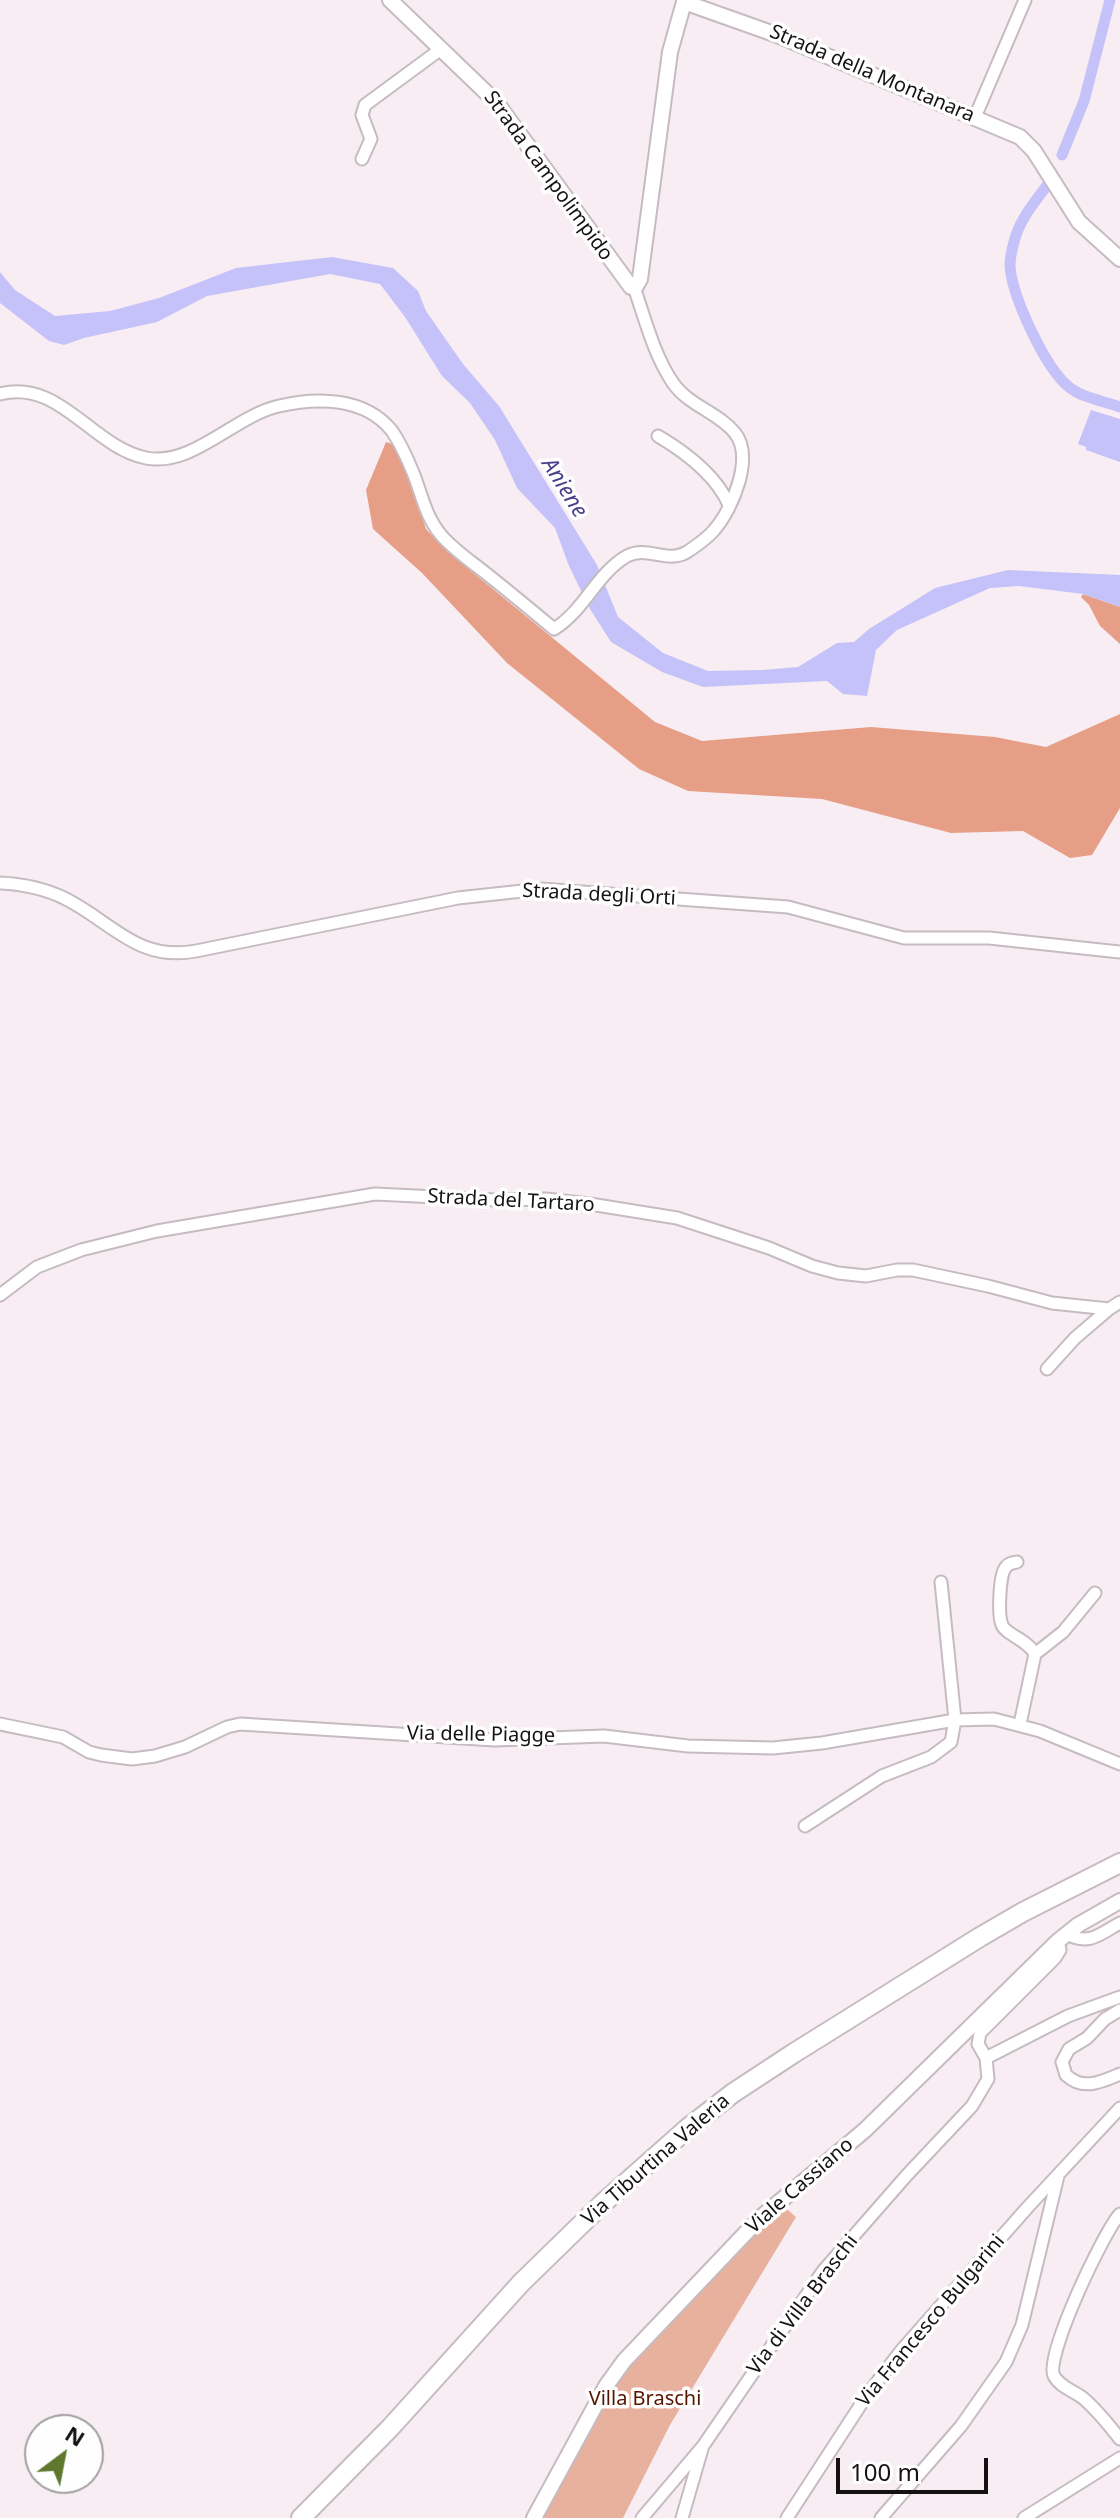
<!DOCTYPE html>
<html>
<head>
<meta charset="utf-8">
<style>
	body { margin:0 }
	#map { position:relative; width:1120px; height:2518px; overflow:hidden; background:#f9edf4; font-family:"Noto Sans",sans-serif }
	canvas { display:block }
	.north { position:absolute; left:24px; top:2414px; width:80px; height:80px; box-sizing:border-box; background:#fefefe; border:2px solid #a1a0a0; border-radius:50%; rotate:32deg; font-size:22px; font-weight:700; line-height:32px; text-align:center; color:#161214 }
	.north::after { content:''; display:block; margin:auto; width:28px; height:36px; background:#5e792d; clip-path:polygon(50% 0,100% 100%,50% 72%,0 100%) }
	.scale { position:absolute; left:836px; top:2458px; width:152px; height:36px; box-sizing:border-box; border:4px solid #161214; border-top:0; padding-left:10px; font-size:24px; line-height:28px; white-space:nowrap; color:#161214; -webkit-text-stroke:6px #fefefe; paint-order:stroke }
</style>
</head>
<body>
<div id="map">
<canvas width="1120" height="2518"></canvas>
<div class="north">N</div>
<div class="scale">100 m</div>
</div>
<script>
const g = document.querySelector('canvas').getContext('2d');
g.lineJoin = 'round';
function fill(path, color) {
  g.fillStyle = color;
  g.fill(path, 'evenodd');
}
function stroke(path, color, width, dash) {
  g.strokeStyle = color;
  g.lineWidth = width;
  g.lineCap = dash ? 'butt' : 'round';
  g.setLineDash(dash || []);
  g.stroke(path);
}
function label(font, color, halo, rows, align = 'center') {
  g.font = font + ' "Noto Sans",sans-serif';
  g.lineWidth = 7;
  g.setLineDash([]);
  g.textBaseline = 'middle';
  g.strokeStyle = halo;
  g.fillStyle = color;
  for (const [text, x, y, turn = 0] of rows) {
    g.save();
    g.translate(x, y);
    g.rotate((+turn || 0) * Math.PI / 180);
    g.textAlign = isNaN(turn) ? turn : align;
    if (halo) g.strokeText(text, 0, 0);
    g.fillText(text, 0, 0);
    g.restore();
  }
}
fill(new Path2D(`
	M782 2205 796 2217 670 2425 623 2518H541L577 2457 617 2378Z`), '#e8b19d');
fill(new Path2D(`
	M386 442 399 446 426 529 449 553 655 722 702 741 871 727 995 737 1046 747 1120 714V808L1092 855 1070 858 1023 831 951 833 822 799 688 791 639 769 507 663 422 573 373 529 366 490Z
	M1083 594 1120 607V644L1100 626 1089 605 1081 597Z`), '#e69f86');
fill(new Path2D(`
	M332 257 393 268 418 291 426 311 463 364 499 406 597 565 618 617 663 653 708 671 762 670 798 667 837 643 854 642 869 629 935 588 1008 570 1120 575V607L1083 594 1019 586 990 588 897 630 876 650 867 696 843 694 827 681 703 687 662 672 611 642 590 609 569 566 555 528 517 488 495 440 470 403 442 376 405 317 380 284 330 274 207 296 157 322 84 338 64 345 49 341 0 303V272L15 290 55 316 110 311 159 298 236 268Z
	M1091 410 1120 419V462L1086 450V447L1078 444Z`), '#c4c2f8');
stroke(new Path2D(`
	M1062 155 1084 101 1110 0
	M1048 184C1035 202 1019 220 1014 242 1012 249 1010 259 1010 266 1012 296 1045 368 1069 387 1082 398 1104 401 1120 407`), '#c4c2f8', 11);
const minor = new Path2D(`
	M975 117 1025 0
	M362 159 371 139 362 115 365 105 441 49
	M0 394C59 378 92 447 146 458 193 467 234 416 279 406 317 397 365 397 392 431 401 444 408 460 414 475 422 496 426 517 441 535 453 549 469 560 483 571 507 590 530 609 554 629 584 611 597 573 627 556 647 545 667 564 687 552 696 546 708 538 715 529 733 508 754 457 735 433 718 412 689 406 673 383 654 355 645 319 634 287
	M658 436C685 452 716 475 729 505
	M0 883C23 884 46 889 66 899 113 923 138 962 196 951L458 898 541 889 788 907 904 938H989L1120 952
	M0 1295 37 1267 81 1250 157 1231 375 1194 497 1200 546 1199 590 1204 677 1218 769 1248 812 1266 838 1273 866 1276 897 1270H913L988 1286 1052 1303 1109 1309 1120 1302
	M1047 1369 1075 1338 1109 1309
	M1017 1562C1012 1563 1009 1563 1006 1567 999 1574 998 1616 1002 1625 1006 1635 1027 1639 1035 1654
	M1035 1654 1063 1632 1095 1593
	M0 1724 63 1737 89 1752 101 1755 132 1759 155 1756 185 1747 227 1727 240 1724 494 1740 604 1736 688 1746 773 1748 822 1743 955 1720 994 1719 1040 1731 1120 1764
	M1020 1724 1035 1654
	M805 1826 882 1776 931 1757 951 1742 955 1720 941 1582
	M1067 1934C1089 1946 1100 1934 1120 1923
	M1058 1941 1060 1950 1055 1958 980 2033 978 2044 986 2058 1068 2016 1120 1997
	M1120 2010 1105 2019 1087 2038 1069 2049 1062 2062 1066 2075C1083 2091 1101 2082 1120 2074
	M1120 2214C1104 2231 1044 2357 1054 2376 1060 2387 1074 2391 1083 2398 1097 2410 1109 2425 1120 2439
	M642 2518 703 2446 823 2271 907 2175 972 2106 988 2079 986 2058
	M682 2518 702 2449
	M787 2518 867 2395 900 2352 1027 2208 1120 2108
	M881 2518 961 2426 1006 2362 1022 2325 1058 2176
	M1024 2518 1120 2458`);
const tertiary = new Path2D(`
	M390 0 496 102 631 287 636 286 640 279 670 52 684 2 777 35 1020 137 1034 151 1079 222 1120 259
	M534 2518 606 2386 624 2361 759 2219 865 2130 1058 1941 1078 1925 1120 1901`);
const primary = new Path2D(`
	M301 2518 390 2428 521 2283 602 2204 689 2127 733 2093 794 2053 980 1937 1023 1912 1120 1863`);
stroke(minor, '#c6bbc1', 15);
stroke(tertiary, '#c6bbc1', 18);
stroke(primary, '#c6bbc1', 22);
stroke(minor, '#fff', 11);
stroke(tertiary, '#fff', 14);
stroke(primary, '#fff', 18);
label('20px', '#161214', '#fefefe', [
	["Strada della Montanara",872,74,23],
	["Strada Campolimpido",548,176,54],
	["Strada degli Orti",599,895,3],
	["Strada del Tartaro",511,1201,3],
	["Via delle Piagge",481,1735,1],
	["Via Tiburtina Valeria",656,2160,-41],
	["Viale Cassiano",800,2186,-41],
	["Via di Villa Braschi",803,2305,-53],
	["Via Francesco Bulgarini",931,2321,-50]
]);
label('20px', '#531500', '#fefefe', [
	["Villa Braschi",645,2399]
]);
label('italic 22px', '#493f8b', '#fefefe', [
	["Aniene",564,488,58]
]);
</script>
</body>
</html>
